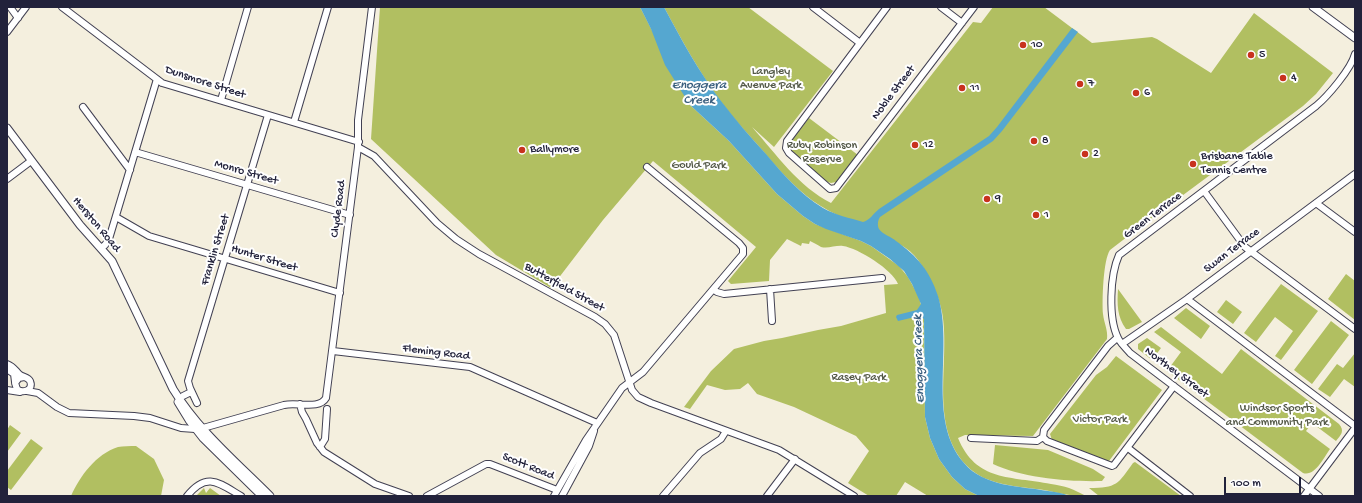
<!DOCTYPE html>
<html>
<head>
<meta charset="utf-8">
<style>
	body { margin:0 }
	#map { position:relative; width:1362px; height:503px; overflow:hidden; background:#f4efde; font-family:"Gochi Hand",sans-serif }
	canvas { display:block }
	.frame { position:absolute; inset:0; border:8px solid #22223b; pointer-events:none }
	.scale { position:absolute; left:1224px; top:477px; width:77px; height:18px; box-sizing:border-box; border:2px solid #22223b; border-top:0; padding-left:5px; font-size:12px; line-height:14px; white-space:nowrap; color:#22223b; -webkit-text-stroke:3px #fff; paint-order:stroke }
</style>
</head>
<body>
<div id="map">
<canvas width="1362" height="503"></canvas>
<div class="frame"></div>
<div class="scale">100 m</div>
</div>
<script>
const g = document.querySelector('canvas').getContext('2d');
g.lineJoin = 'round';
function fill(path, color) {
  g.fillStyle = color;
  g.fill(path, 'evenodd');
}
function stroke(path, color, width, dash) {
  g.strokeStyle = color;
  g.lineWidth = width;
  g.lineCap = dash ? 'butt' : 'round';
  g.setLineDash(dash || []);
  g.stroke(path);
}
function label(font, color, halo, rows, align = 'center') {
  g.font = font + ' "Gochi Hand",sans-serif';
  g.lineWidth = 4;
  g.setLineDash([]);
  g.textBaseline = 'middle';
  g.strokeStyle = halo;
  g.fillStyle = color;
  for (const [text, x, y, turn = 0] of rows) {
    g.save();
    g.translate(x, y);
    g.rotate((+turn || 0) * Math.PI / 180);
    g.textAlign = isNaN(turn) ? turn : align;
    if (halo) g.strokeText(text, 0, 0);
    g.fillText(text, 0, 0);
    g.restore();
  }
}
fill(new Path2D(`
	M380 7H640L690 105 729 141 777 194 803 216 815 224 861 241 871 246 899 266 908 277 919 297 924 316 925 417 930 438 939 459 952 477 965 489 979 496H928L905 482 896 496H869L848 483 869 451 856 436 794 407 757 394 748 383 740 389 725 390 707 385 690 409 684 407 711 371 734 349 764 341 782 338 818 330 841 326 886 313 884 285 898 284C893 270 858 248 843 246 836 245 828 249 821 247 818 245 814 243 810 241L809 244 802 243 801 246 787 239 770 260 769 281 731 284 728 281 756 247 653 161 603 220 551 288 496 255 371 139Z
	M664 7H748L833 71 774 147 752 127C776 154 799 187 831 203L973 22 981 23 993 7H1044L1092 43 1152 37 1157 39 1211 73 1254 13 1333 73 1316 94 1303 106 1136 230 1110 250C1103 260 1102 302 1103 314 1104 323 1108 330 1107 339L1033 436 965 435 958 438C976 482 1011 476 1051 484 1057 485 1064 486 1069 488 1075 490 1080 493 1086 496 1071 496 1058 493 1044 490 1018 486 986 486 967 466 928 426 951 361 942 312 938 293 929 275 918 260 909 247 894 241 880 235 858 224 833 215 813 201 794 187 778 169 763 151 748 134 732 117 719 99 698 70 681 39 664 7Z
	M809 118 858 155 836 182 831 183 825 181 791 152 790 143Z
	M1346 274 1355 281V320L1328 299Z
	M1281 284 1318 311 1281 360 1275 356 1293 331 1275 317 1256 342 1244 333Z
	M1118 289 1142 322 1129 329H1126C1117 317 1117 304 1118 289Z
	M1226 300 1242 312 1233 324 1217 312Z
	M1186 308 1210 326 1201 339 1174 318Z
	M1331 321 1349 335 1312 384 1294 370Z
	M1161 327 1222 374 1241 349 1339 424C1345 431 1341 435 1336 441L1312 423 1306 431 1330 449C1324 457 1315 477 1303 473L1167 371 1181 352 1154 332Z
	M1147 338 1161 348 1152 360 1138 349V344Z
	M1355 353V387L1344 379 1330 397 1318 389 1337 364 1343 368Z
	M1116 356 1162 390 1109 461 1105 462 1052 440 1050 434 1096 375 1107 367Z
	M10 425 21 433 7 452V430Z
	M31 439 43 448 11 490 7 487V471Z
	M995 445 1048 450 1093 469 1105 477 1102 481C1070 482 1022 478 993 464Z
	M136 446 154 459 164 480 161 496H71C80 476 96 454 118 447 123 446 130 446 136 446Z
	M1135 462 1181 496H1099L1089 488C1117 488 1118 484 1133 463Z
	M204 488 206 493 210 488 221 496H196Z`), '#b1bf61');
fill(new Path2D(`
	M640 7H664C681 39 699 72 721 101 735 119 750 137 766 154 783 174 800 194 823 208 835 215 850 218 863 222 869 221 874 213 879 209L989 136 997 127 1072 28 1078 32 1002 131 993 141 880 217C878 220 877 225 879 229 882 234 892 237 896 241 917 256 930 271 938 296 954 348 926 419 964 463 984 487 1020 486 1048 491 1055 492 1063 493 1069 496H979L965 489 952 477 939 459 930 438 925 417 924 319 919 316 898 321 896 317 897 315 917 310 921 304 912 284 904 271 890 259 871 246 861 241 826 229 815 224 803 216 777 194 729 141 690 105 665 65 651 29Z`), '#55a7d0');
const minor = new Path2D(`
	M10 7 18 18
	M62 7 162 83 359 142
	M813 7 860 43
	M887 7 787 141 786 148 789 153 830 189 836 188 839 184 974 7
	M941 7 962 23
	M7 32 26 7
	M221 100 248 7
	M83 107 130 170
	M294 122 328 7
	M358 147 374 156 437 223 456 239 479 254 595 317 605 324 614 335 632 390 638 397 651 403 779 450 854 496
	M135 152 350 215
	M7 179 31 161
	M1204 191 1245 247 1355 329
	M1316 203 1355 232
	M116 217 149 236 340 293
	M101 248 105 245 109 239 157 79
	M770 289 772 321
	M714 290 717 292 724 294 882 278
	M1187 299 1355 426
	M1122 344 1187 299 1355 174
	M333 351 470 367 597 423
	M7 364C13 366 15 370 19 374 22 377 28 377 30 381 34 390 23 394 17 389L15 383 19 378 24 377
	M7 369 14 374 15 382
	M7 390 20 392
	M27 391 38 393 57 407 69 413 134 416 150 418 181 428 195 429
	M183 396 191 392
	M197 403 190 388 188 381 268 115
	M300 404 302 412 306 419 317 443 324 452 375 484 409 496
	M203 428 284 405C298 402 319 410 326 398L358 147V120L372 7
	M1043 437 1047 441 1112 466 1114 465 1174 386
	M1043 437 1044 430 1108 346 1117 338
	M971 438 1037 441 1043 437
	M320 447 325 439 327 409
	M1128 448 1190 496
	M187 496C207 471 219 483 241 496
	M427 496 486 464H490L557 490
	M554 496 586 440 622 388 643 372 743 254V248L739 243 647 167
	M562 496 589 446 594 431
	M663 496 700 453 721 439 726 431
	M767 496 795 459
	M1304 496 1355 428
	M1319 496 1130 353C1126 348 1121 344 1118 338 1108 318 1110 275 1119 255L1316 106C1328 96 1351 69 1355 54`);
const major = new Path2D(`
	M1313 7 1355 38
	M7 128 80 225 112 261 173 389C198 430 236 462 270 496
	M178 402 189 420 203 438 262 496`);
stroke(minor, '#424153', 8);
stroke(major, '#424153', 9);
stroke(minor, '#fff', 6);
stroke(major, '#fff', 7);
for (const [x, y, r, color] of [
	[1023,45,4,"#c8321e"],
	[1251,55,4,"#c8321e"],
	[1283,78,4,"#c8321e"],
	[1080,84,4,"#c8321e"],
	[962,88,4,"#c8321e"],
	[1136,93,4,"#c8321e"],
	[1034,141,4,"#c8321e"],
	[915,145,4,"#c8321e"],
	[522,150,4,"#c8321e"],
	[1085,154,4,"#c8321e"],
	[1193,164,4,"#c8321e"],
	[987,199,4,"#c8321e"],
	[1036,215,4,"#c8321e"]
]) {
  const dot = new Path2D();
  dot.arc(x, y, r, 0, 2 * Math.PI);
  g.fillStyle = color;
  g.fill(dot);
  stroke(dot, '#fff', 1.5);
}
label('12px', '#22223b', '#fff', [
	["10",1031,45],
	["5",1259,55],
	["4",1291,78],
	["7",1088,84],
	["11",970,88],
	["6",1144,93],
	["8",1042,141],
	["12",923,145],
	["Ballymore",530,150],
	["2",1093,154],
	["Brisbane Table",1201,157],
	["Tennis Centre",1201,171],
	["9",995,199],
	["1",1044,215]
], 'left');
label('12px', '#545948', '#fff', [
	["Langley",771,72],
	["Avenue Park",771,86],
	["Ruby Robinson",822,146],
	["Reserve",822,160],
	["Gould Park",699,166],
	["Rasey Park",859,378],
	["Windsor Sports",1277,409],
	["and Community Park",1277,423],
	["Victor Park",1100,420]
]);
label('12px', '#22223b', '#fff', [
	["Dunsmore Street",205,83,18],
	["Noble Street",894,93,-53],
	["Monro Street",246,173,16],
	["Clyde Road",339,209,-83],
	["Green Terrace",1153,216,-37],
	["Herston Road",96,225,50],
	["Franklin Street",216,250,-73],
	["Swan Terrace",1232,251,-37],
	["Hunter Street",264,259,17],
	["Butterfield Street",564,288,29],
	["Fleming Road",436,353,7],
	["Northey Street",1176,373,37],
	["Scott Road",528,467,22]
]);
label('italic 13px', '#395e7e', '#fff', [
	["Enoggera",699,86],
	["Creek",699,101],
	["Enoggera Creek",920,359,-92]
]);
</script>
</body>
</html>
